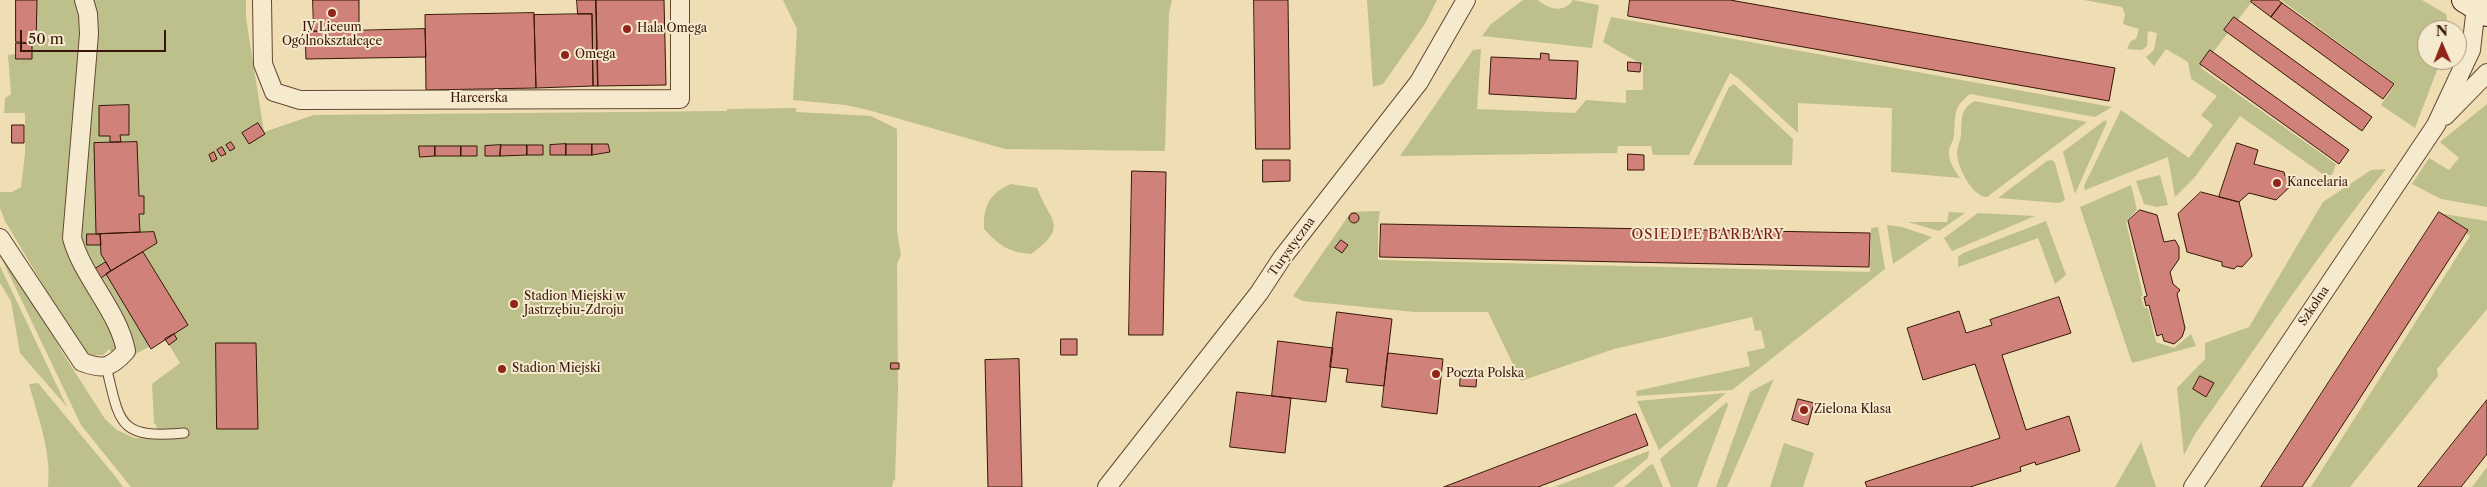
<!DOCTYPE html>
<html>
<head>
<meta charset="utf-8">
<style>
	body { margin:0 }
	#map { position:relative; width:2487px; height:487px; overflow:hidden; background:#efddb3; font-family:"Libre Caslon Text",serif }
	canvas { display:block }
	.north { position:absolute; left:2417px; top:20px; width:50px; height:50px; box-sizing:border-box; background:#f5e9ce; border:1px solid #a9957e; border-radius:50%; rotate:359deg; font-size:14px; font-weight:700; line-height:20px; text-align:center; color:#371607 }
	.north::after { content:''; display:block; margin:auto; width:18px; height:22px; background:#8f2418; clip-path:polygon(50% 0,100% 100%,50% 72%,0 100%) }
	.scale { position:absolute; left:20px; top:30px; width:146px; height:22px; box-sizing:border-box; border:2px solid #371607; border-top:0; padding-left:6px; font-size:15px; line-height:18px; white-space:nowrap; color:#371607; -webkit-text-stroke:4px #f5e9ce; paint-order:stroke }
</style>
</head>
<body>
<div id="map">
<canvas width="2487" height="487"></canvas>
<div class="north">N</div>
<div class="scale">50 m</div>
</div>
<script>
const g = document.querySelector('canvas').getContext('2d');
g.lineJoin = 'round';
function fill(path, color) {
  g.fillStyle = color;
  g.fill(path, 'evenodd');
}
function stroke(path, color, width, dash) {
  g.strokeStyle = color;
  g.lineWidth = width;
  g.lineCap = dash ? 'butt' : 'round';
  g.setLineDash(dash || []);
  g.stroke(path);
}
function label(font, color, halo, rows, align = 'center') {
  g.font = font + ' "Libre Caslon Text",serif';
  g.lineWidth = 4;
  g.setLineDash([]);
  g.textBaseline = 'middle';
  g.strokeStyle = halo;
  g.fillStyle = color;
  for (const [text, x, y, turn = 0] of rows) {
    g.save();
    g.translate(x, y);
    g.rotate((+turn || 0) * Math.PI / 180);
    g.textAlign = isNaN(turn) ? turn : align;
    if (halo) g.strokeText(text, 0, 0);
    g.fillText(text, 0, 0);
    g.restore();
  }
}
fill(new Path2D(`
	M37 0H246V18L264 132 314 115 727 111V109L796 108V112L871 116 897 129V231L901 255 897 264 898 390 895 480 893 481 892 487H131L81 425 0 255V246L64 355 105 419 117 430 134 438 158 439 156 424H154L152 384 180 363 165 338 119 363 109 349 103 355H90L80 347 5 221 0 208V192H12L21 187 25 154V113H4L5 98 11 94 8 55 31 52V37H37Z
	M783 0H1172L1169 13 1165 151 1005 149 868 110 846 105 793 100 797 29Z
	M1367 0H1437L1425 24 1383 84 1373 87Z
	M1523 0H1538C1549 10 1564 13 1573 0L1599 5 1592 48 1482 36 1491 24Z
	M2084 0H2253L2201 68 2336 164 2332 175H2324L2240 116 2194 178 2175 197 2168 157 2085 190 2084 186 2121 110 2189 158 2213 125 2201 115 2217 96 2191 79 2188 62 2166 49 2154 66 2146 57 2154 50 2157 33 2148 31 2147 46 2142 50 2127 49 2131 41 2136 39 2139 29 2123 24 2125 14 2122 7Z
	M2281 0H2422L2446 14 2449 30H2427V60H2435L2439 65 2415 128 2381 105 2395 84Z
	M1611 17 2112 107 2095 117 1970 94C1952 108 1956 115 1954 135 1954 140 1950 145 1949 150 1948 161 1954 169 1960 178L1891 172 1892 108 1798 103V133L1738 78 1730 73 1689 155H1653L1651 146H1618L1617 153 1400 156 1473 50 1481 49 1477 109 1575 113 1586 100 1626 103V90H1643V65L1603 42Z
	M1734 84 1793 139 1792 165H1693L1729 87Z
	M1974 101 2087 122 1987 197C1972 197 1957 166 1957 153 1957 146 1961 140 1961 134 1962 119 1960 110 1974 101Z
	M2487 104V207L2441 199 2412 184 2429 158 2449 170 2459 158 2440 142Z
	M2105 120 2107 122 2075 194 2063 152Z
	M2052 160 2055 163 2065 200 2059 203 1998 198 2047 161Z
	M2386 169C2318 254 2258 345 2195 434L2184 455 2177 388 2205 359V343L2249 327 2323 202 2371 170Z
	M2160 175 2168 205 2157 207 2144 204 2136 181Z
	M1011 184 1037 188C1050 222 1070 226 1031 254 1008 252 1000 246 984 229 983 206 990 193 1011 184Z
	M2131 185 2137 210 2126 222 2143 295 2141 297 2144 307 2148 308 2156 342 2174 348 2191 334 2196 346 2132 363 2080 207Z
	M1380 211 1378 224V260L1870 272 1871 228 1878 227 1885 269 1732 390 1637 396 1636 391 1750 366 1747 352 1765 348 1761 330 1755 331 1752 317 1614 349 1521 381 1488 312H1415L1303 301 1293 296 1351 212Z
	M1949 212 1965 213 1939 231 1908 222H1947Z
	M1978 213 2035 216 1952 251 1944 238Z
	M2438 213 2487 221V309L2437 369 2438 376 2350 487H2311L2470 236Z
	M2046 221 2066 275 2055 284 2038 238 1958 267V257L1963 253Z
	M1887 225 1902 227 1932 237 1893 264Z
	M0 266 67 407 20 353 11 301 0 283Z
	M1774 379 1727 487H1716L1750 392Z
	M38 383 115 476 123 487H48C52 453 38 417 29 384Z
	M1726 393 1659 450 1637 401Z
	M1727 402 1728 405 1697 487H1671L1660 459Z
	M2141 442 2156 487H2115Z
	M1784 443 1814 453 1803 487H1770Z
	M1649 451 1648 458 1613 487H1554Z
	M1653 464 1663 487H1624L1650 465Z
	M2487 467V487H2472Z`), '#bdc08a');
const building = new Path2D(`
	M16 0H37L36 43 16 42Z
	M313 0H359V31H314Z
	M577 0H596L598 86H593L592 14H578Z
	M596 0H664L666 85 598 86Z
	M1254 0H1288L1290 149H1256Z
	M1630 0H1730L2115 68 2109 101 1628 16Z
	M2252 0H2278L2282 3 2271 17 2251 2Z
	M2282 3 2394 84 2383 99 2271 17Z
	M534 13 536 88 426 90 425 15Z
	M592 14 593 86 536 88 534 15Z
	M2234 17 2372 117 2362 131 2224 30Z
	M425 29 426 57 306 59 305 32Z
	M16 43 32 44V59H16Z
	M2210 50 2349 150 2339 164 2200 64Z
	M1541 53 1549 54V60L1578 61 1576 99 1489 94 1491 57 1540 59Z
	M1628 62 1641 63 1640 72 1628 71Z
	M129 105V135H120L121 142H110V136H99V106Z
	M258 123 265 134 249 144 242 133Z
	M12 125H24V143H12Z
	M137 142 139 196H144V214H139L140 232 96 234 94 143Z
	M231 142 235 148 230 151 226 145Z
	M2237 143 2258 150 2254 164 2284 172 2285 176 2298 179 2276 200 2249 193 2239 202 2219 197Z
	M566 144V155H550V145Z
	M566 144H592V155H566Z
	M592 144H608L610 152 592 155Z
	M501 145H527V155L500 156Z
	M501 145 500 156H485V146Z
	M527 145H543V155H527Z
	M419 146H435V156L420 157Z
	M435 146H461V156H435Z
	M461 146H477V156H461Z
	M222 147 226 154 221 156 217 150Z
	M214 152 217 159 212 162 209 155Z
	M1628 154 1644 155V170H1628Z
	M1263 160H1290V181L1263 182Z
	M1132 171 1166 172 1163 335H1129Z
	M2201 192 2239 202 2252 256 2242 267 2237 266 2234 269 2222 266V262L2187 252 2178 214Z
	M2140 210 2157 215 2164 242 2175 240 2179 247V259L2170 272 2173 284 2180 290 2177 294 2185 328 2182 337 2174 344 2164 341 2162 334 2157 336 2149 305 2146 306 2144 297 2147 296 2128 221Z
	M2439 212 2468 230 2353 409 2302 487H2261Z
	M1349 218a5 5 0 1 1 10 0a5 5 0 1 1-10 0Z
	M1381 224 1870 233 1869 267 1380 257Z
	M154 232 157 243 111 271 101 254 100 234Z
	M87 234H100L101 245H87Z
	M1341 240 1348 245 1342 253 1335 248Z
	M143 252 188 325 151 349 106 274Z
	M106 262 111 271 101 278 95 269Z
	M2059 297 2071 333 2002 355 2026 430 2069 416 2080 451 2036 465 2035 462 2020 467 2021 471 1970 487H1867L1865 482 2000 438 1975 364 1923 380 1907 328 1959 311 1966 333 1992 325 1990 320Z
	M1337 312 1392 319 1384 386 1346 382 1348 369 1330 367Z
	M174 334 177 339 169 345 165 339Z
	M1061 339H1077V355H1061Z
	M1278 341 1333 348 1326 402 1272 396Z
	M216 343H256L258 429H217Z
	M1388 353 1443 359 1437 414 1382 407Z
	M1019 359 1022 487H988L985 360Z
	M891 363H899V369H891Z
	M1461 370 1477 371 1476 387 1460 386Z
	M2200 376 2214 383 2206 397 2193 389Z
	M1237 392 1291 398 1285 453 1230 447Z
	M1798 399 1814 403 1808 425 1792 420Z
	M2487 400V454L2461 487H2418Z
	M1636 414 1648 445 1538 487H1444Z`);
fill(building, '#d0827a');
stroke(building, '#371607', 1);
const lane = new Path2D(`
	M106 366C120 423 117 439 184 433`);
const street = new Path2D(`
	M262 0 263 64 274 92 300 100 680 99V0
	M2445 116 2487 73
	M0 238 82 362C103 370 111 368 126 351 118 310 83 278 72 238L89 34 88 14 84 0
	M1107 487 1259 293 1282 258 1419 82 1466 0
	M2193 487 2436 125 2471 50 2476 7`);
const secondary = new Path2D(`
	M2464 0 2487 14`);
stroke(lane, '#654832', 11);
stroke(street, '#654832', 20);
stroke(secondary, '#371607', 26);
stroke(lane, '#f5e9ce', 9);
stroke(street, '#f5e9ce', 18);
stroke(secondary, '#f5e9ce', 24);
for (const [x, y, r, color] of [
	[332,13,5,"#8f2418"],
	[627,29,5,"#8f2418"],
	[565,55,5,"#8f2418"],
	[2277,183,5,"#8f2418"],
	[514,304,5,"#8f2418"],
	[502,369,5,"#8f2418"],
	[1436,374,5,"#8f2418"],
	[1804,410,5,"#8f2418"]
]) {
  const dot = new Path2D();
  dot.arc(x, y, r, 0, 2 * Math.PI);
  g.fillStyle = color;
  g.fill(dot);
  stroke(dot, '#f5e9ce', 2);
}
label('12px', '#371607', '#f5e9ce', [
	["IV Liceum",332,28,"center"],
	["Ogólnokształcące",332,42,"center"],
	["Hala Omega",637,29],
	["Omega",575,55],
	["Kancelaria",2287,183],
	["Stadion Miejski w",524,297],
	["Jastrzębiu-Zdroju",524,311],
	["Stadion Miejski",512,369],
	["Poczta Polska",1446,374],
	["Zielona Klasa",1814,410]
], 'left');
label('12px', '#371607', '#f5e9ce', [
	["Harcerska",479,99],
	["Turystyczna",1292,247,-54],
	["Szkolna",2314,306,-56]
]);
g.letterSpacing = '1px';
label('14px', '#7a1f14', '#f5e9ce', [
	["OSIEDLE BARBARY",1708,235]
]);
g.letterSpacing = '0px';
</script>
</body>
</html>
